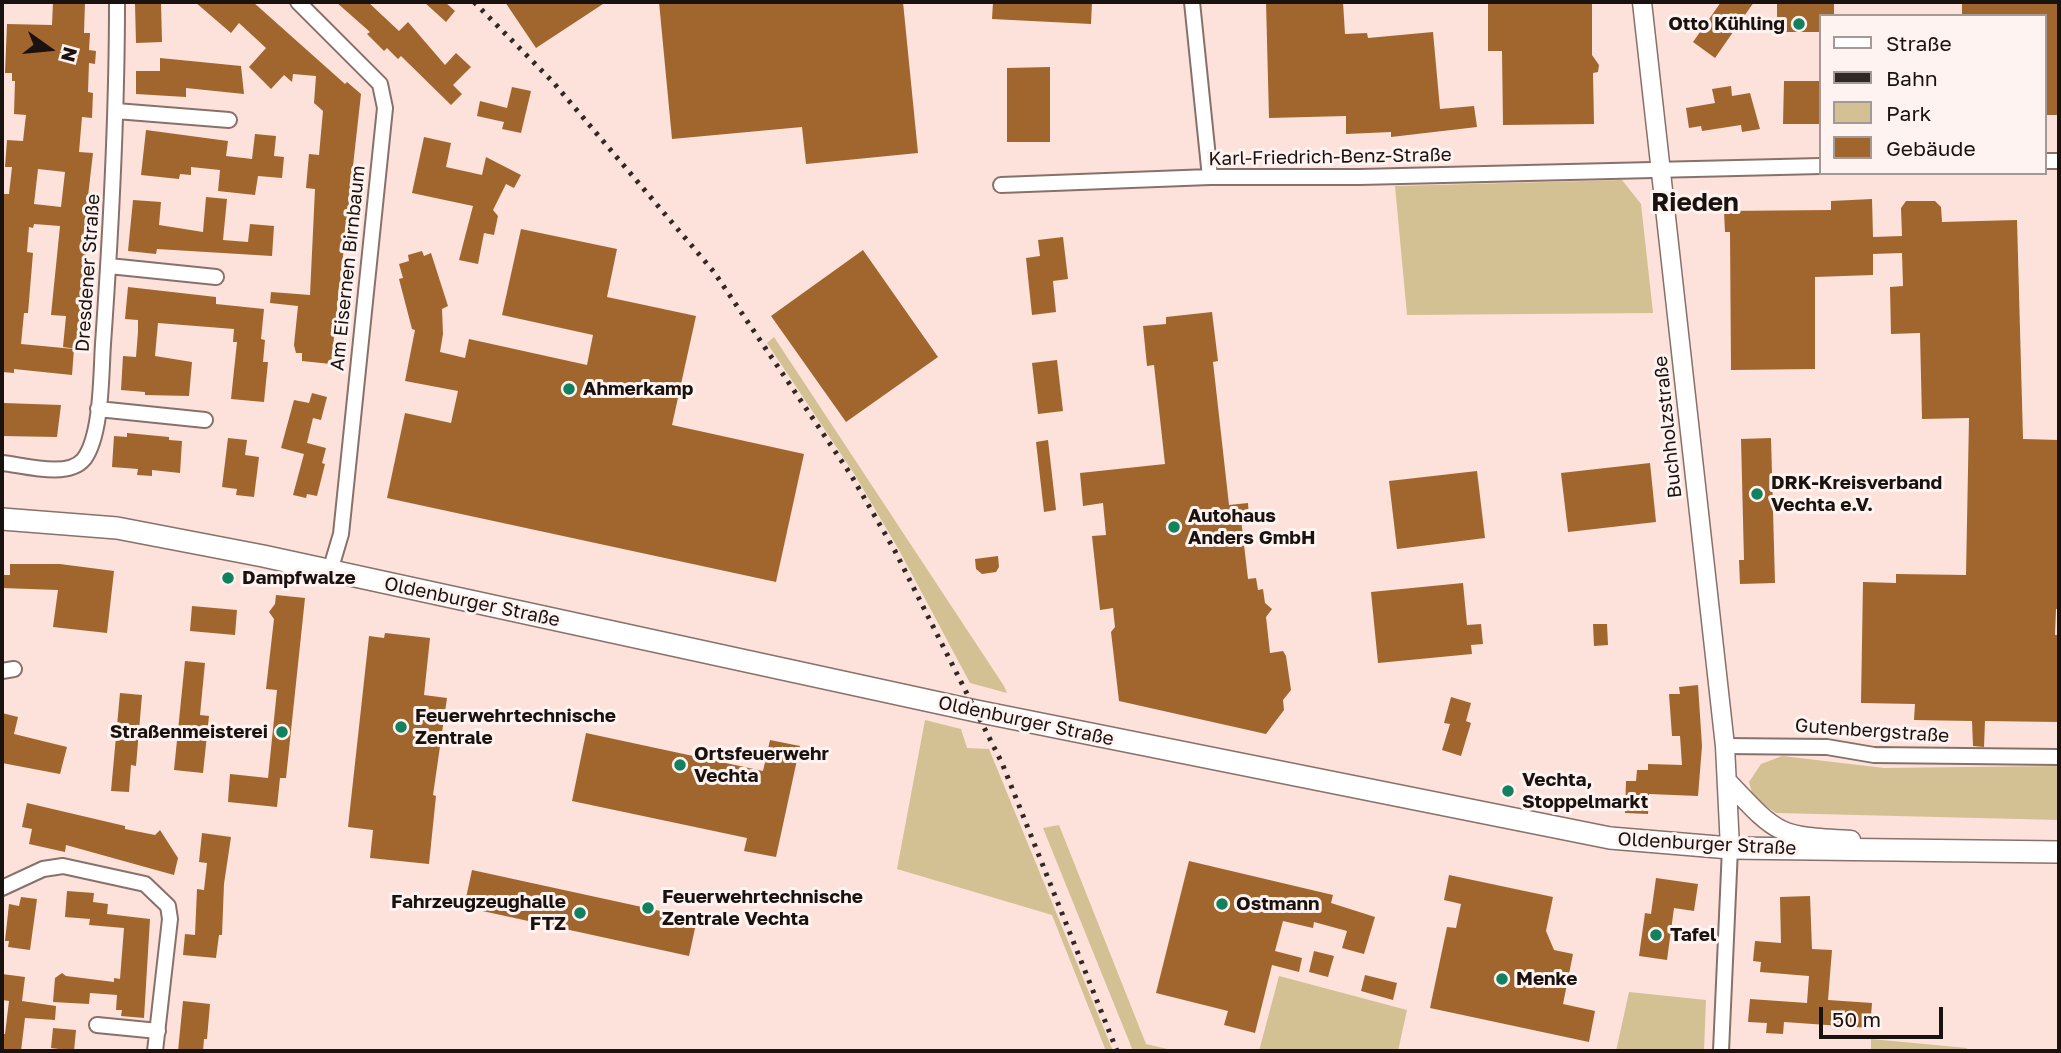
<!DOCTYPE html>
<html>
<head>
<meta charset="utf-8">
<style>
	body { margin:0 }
	#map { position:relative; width:2061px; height:1053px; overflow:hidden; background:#fce2da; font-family:"Golos Text",sans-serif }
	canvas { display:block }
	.frame { position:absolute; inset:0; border:4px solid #1a120f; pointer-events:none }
	.legend { position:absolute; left:1819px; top:14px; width:228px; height:161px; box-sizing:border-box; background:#fef3f0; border:2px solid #a39996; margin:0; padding:9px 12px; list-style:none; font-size:21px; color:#1a120f }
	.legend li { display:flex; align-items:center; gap:14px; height:35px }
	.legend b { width:35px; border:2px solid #a39996 }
	.north { position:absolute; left:14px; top:14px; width:70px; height:70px; -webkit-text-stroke:5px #fef3f0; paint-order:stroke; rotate:105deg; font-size:19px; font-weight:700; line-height:28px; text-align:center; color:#1a120f }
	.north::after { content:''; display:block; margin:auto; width:24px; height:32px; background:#1a120f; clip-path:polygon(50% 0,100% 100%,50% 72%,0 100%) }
	.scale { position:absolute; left:1819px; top:1007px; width:124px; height:32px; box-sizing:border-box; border:4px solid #1a120f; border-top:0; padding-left:9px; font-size:21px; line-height:24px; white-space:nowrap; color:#1a120f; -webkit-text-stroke:5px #fef3f0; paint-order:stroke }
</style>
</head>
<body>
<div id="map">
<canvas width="2061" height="1053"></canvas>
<div class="frame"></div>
<ul class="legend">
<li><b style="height:9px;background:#fff"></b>Straße</li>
<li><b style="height:9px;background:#312724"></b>Bahn</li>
<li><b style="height:19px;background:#d3c093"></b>Park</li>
<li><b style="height:19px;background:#a0662e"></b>Gebäude</li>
</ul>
<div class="north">N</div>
<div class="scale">50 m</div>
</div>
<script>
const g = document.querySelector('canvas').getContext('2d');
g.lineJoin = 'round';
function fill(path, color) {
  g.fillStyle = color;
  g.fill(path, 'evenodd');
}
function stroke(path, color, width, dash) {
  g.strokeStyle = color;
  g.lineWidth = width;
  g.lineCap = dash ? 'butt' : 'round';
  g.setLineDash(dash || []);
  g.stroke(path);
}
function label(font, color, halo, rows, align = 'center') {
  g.font = font + ' "Golos Text",sans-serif';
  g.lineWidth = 6;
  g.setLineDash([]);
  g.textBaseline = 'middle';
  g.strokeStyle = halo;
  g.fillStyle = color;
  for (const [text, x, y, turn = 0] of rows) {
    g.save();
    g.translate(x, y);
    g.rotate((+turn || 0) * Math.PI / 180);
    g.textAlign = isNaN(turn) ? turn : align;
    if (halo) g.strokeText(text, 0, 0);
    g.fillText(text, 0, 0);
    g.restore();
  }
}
fill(new Path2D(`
	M1622 180 1641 204 1653 313 1407 315 1395 186Z
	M774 337 1004 686 1007 693 970 683 899 550 855 475 767 343Z
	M925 720 961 729 967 748 989 749 1113 1051H1106L1052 915 897 869Z
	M1782 756 1884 768 2059 766V820L1776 813 1753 797 1749 782 1761 764Z
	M1059 825 1146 1044 1176 1051H1133L1043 828Z
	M1279 976 1407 1010 1398 1051H1259Z
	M1629 992 1706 1000 1704 1051H1616Z
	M1871 1039 1967 1048 1966 1051H1871Z`), '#d3c093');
fill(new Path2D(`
	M53 2H85L84 33H90L89 50 96 51 95 64 89 63 88 92 93 93 92 118 82 117 79 152 93 153 82 248H86L81 302 89 303 88 318 81 317 77 349 63 347 66 316 51 315 60 226 34 224 33 228 29 227 27 252 33 253 28 313H24L21 344 74 349 72 375 14 369V373L2 372V194H9L12 167H5L7 140 23 141 26 115 14 114 15 81H12V73H5L7 24 52 25ZM38 169 65 172 61 207 34 204Z
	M195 2H253L345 84 347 82 361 94 331 364 302 361V353H296L294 345 298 306 270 303 271 292 310 295 315 189 306 188 309 154 319 155 323 111 314 103 316 76 293 74 292 82 284 75 271 89 249 67 266 48 239 23 231 33Z
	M336 2H368L399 31 408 22 445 65 456 53 471 67 453 85 462 94 451 105 401 56 398 59 387 48 384 51 367 34 370 32Z
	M424 2H445L455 11 446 22Z
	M505 2H606L536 48Z
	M659 2H903L918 153 806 164 802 127 672 139Z
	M993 2H1092L1091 24 992 19Z
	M1266 2H1343L1345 34 1367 33 1368 38 1433 32 1440 109 1474 106 1477 127 1391 137V132L1346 134V116L1269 118Z
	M1488 2H1592V55L1599 65 1598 72 1593 73 1594 124 1503 125 1502 51H1488Z
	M1721 2H1754L1715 58 1693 42Z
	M1777 2H1834V16H1821V32H1777Z
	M1962 2H2059V115H2045V16H1962Z
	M161 3 162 42 136 43 135 4Z
	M160 58 241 66 244 94 186 88V97L136 94V71H160Z
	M1050 67V142H1007V68Z
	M1784 81H1821V124H1783Z
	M1731 86 1732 96 1750 93 1760 129 1742 132 1741 125 1702 131 1701 126 1689 128 1686 108 1715 103 1712 89Z
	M512 87 531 91 521 133 502 129 504 122 477 116 480 101 507 108Z
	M146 130 228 141 226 156 252 159 255 134 276 136 274 156 284 157 282 178 258 176 255 195 218 191 220 170 191 167V175L180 174 179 179 141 175Z
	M424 137 451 143 446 167 482 175 486 157 521 175 514 188 506 184 493 210 498 216 494 235 484 233 478 264 459 260 473 206 412 193Z
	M206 197 227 199 223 240 248 242 250 224 274 226 272 256 157 249 156 254 128 251 133 200 161 202 159 225 203 232Z
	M1872 199 1873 237 1902 236 1901 208 1906 201H1935L1941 207 1942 222 2017 220 2023 439 2059 440V609H2056L2055 635H2059V722L1985 721 1984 747 1973 746 1972 721 1914 720 1915 704 1861 703 1863 582 1896 583V574L1966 575 1969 418 1922 419 1920 333 1891 334 1890 287 1903 286 1902 253 1873 254V275L1815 277V369L1731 370 1730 232H1725L1724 211 1831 210V201Z
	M521 229 617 249 607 297 696 316 672 425 804 454 776 582 387 498 405 413 451 423 458 391 405 381 415 330 412 329 399 279 403 278 399 264 409 261 408 255 422 251 424 256 431 253 448 306 442 309 443 334 440 352 465 358 469 339 587 365 593 335 502 315Z
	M1063 237 1068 279 1053 281 1056 312 1032 315 1026 258 1040 256 1038 240Z
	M863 250 938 357 846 422 771 316Z
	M128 287 216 297V304L264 309 261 339 265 340 263 362H268L264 402 231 399 237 342H233L234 329 158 323 155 356 192 362 189 396 145 395V392L121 390 123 356 136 357 138 332V320L125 319Z
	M1212 312 1218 361 1213 362 1229 505 1248 503 1249 518 1241 519 1248 579 1256 578 1258 590 1263 589 1265 603 1272 609 1266 617 1270 653 1283 651 1286 656 1291 690 1283 700 1284 710 1266 734 1119 701 1111 632 1115 627 1113 608 1100 610 1092 536 1106 535 1103 503 1083 506 1080 473 1165 464 1154 365 1147 366 1143 326 1166 324V317Z
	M1057 360 1063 411 1038 414 1032 363Z
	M312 393 327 397 321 420 313 418 307 443 326 448 322 463 325 464 317 496 307 494 306 498 293 495 304 454 281 448 294 400 309 403Z
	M4 403 61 405 57 437 2 436Z
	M127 433 169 437V440L182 441 180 473 152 470V476L137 475 138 469 112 467 114 436 127 437Z
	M228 438 247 440 245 455 259 457 254 497 236 495 237 489 222 487Z
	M1771 438 1775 583 1740 584 1739 560H1744L1741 439Z
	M1048 440 1056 510 1044 512 1036 442Z
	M1650 463 1656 522 1568 532 1561 473Z
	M1477 471 1485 538 1397 549 1389 481Z
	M998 556 999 567 996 572 982 574 976 569 975 559Z
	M10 564H60L114 571 107 633 53 627 58 590 2 588V575H10Z
	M1463 583 1467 625 1481 624 1483 644 1471 645 1472 654 1378 663 1371 592Z
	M276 595 305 598 286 778H280L277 807 228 802 230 774 268 778 277 690 266 689 274 619 269 612 275 604Z
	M192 606 237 610 235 635 190 631Z
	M1593 624H1607L1608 645 1594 646Z
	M385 633 430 638 424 695 447 698 433 795 436 796 429 864 370 858 373 830 348 827 369 636 384 638Z
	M185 661 205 663 200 715 209 716 203 773 174 770Z
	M1698 685 1702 746 1698 796 1649 794 1648 814 1625 813 1626 781H1636L1637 770H1648V764L1682 765 1680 736H1672L1669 694H1680L1679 687Z
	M120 693 142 695 136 766 131 765 129 792 111 791Z
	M1451 697 1471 703 1466 721 1471 723 1461 756 1442 750 1450 724 1444 723Z
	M2 713 18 717 14 734 67 747 60 774 2 763Z
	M586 733 763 771 770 740 800 746 776 857 744 851 747 838 572 801Z
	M27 803 125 826V829L155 835 160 830 178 858 174 875 66 845 65 852 29 844 32 829 22 827Z
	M202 833 231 837 224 884 222 935H219L216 958 183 955 185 934 195 935 197 889 204 890 207 863 199 862Z
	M1189 861 1333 895 1331 903 1375 917 1364 954 1342 948 1347 931 1314 922 1313 928 1283 921 1275 951 1302 958 1299 972 1272 965 1255 1033 1224 1025 1228 1011 1156 993Z
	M472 870 697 919 689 956 464 907Z
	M1449 875 1553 897 1546 931 1554 950 1573 954 1563 1004 1595 1011 1589 1042 1430 1008 1447 927 1456 928 1461 904 1444 900Z
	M1656 878 1698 884 1694 911 1674 908 1667 960 1639 956 1645 913 1651 914Z
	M67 891 94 893 93 902 108 904 107 914 150 919 144 1018 121 1016 122 1010H116L117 995 90 993 89 1004 53 1002 55 978 62 973 66 976 114 982V978L120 979 124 928 89 925 90 919 65 917Z
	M1810 896 1812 949 1832 950 1828 1000 1872 1003 1870 1028 1784 1022 1783 1034 1766 1033 1767 1023 1748 1022 1750 999 1807 1003 1809 976 1760 972 1761 962 1753 961 1755 941 1781 943 1780 897Z
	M21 897 37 899 30 950 8 947 9 941H5L9 904 19 906Z
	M1314 951 1334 956 1328 977 1309 972Z
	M2 974 25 977 22 1001 56 1006 55 1020 25 1018 21 1051H2V1034H5L9 1001 2 1000Z
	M1365 975 1397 983 1393 1000 1361 991Z
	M183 1001 210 1004 207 1039H204L203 1051H178Z
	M53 1028 76 1030 74 1051 51 1048Z`), '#a0662e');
const minor = new Path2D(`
	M298 2 380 84 385 108 341 534 330 571
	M1192 2 1210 177
	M116 111 229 120
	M2045 161H2059
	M1001 185 1210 177H1359L1821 166
	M109 266 216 277
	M98 409 205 420
	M2 463C23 465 68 479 84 459 102 435 101 373 103 344 111 230 117 116 117 2
	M2 671 14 669
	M1725 746 1827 747 1874 755 2059 757
	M2 888 43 869 63 866 145 884 168 906 170 919 155 1051
	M97 1025 158 1031
	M1721 1051 1730 848`);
const tertiary = new Path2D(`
	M1642 2 1725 746 1730 848
	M1729 783C1779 836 1778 836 1851 840`);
const secondary = new Path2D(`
	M2 519 117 528 263 556 976 711 1610 838 1730 848 2059 852`);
stroke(minor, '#88716a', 18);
stroke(tertiary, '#88716a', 21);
stroke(secondary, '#88716a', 24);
stroke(minor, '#fff', 14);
stroke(tertiary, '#fff', 18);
stroke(secondary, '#fff', 21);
stroke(new Path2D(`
	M474 2 553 82 714 272 851 475 895 551 1002 763 1117 1051`), '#312724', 5, [3.5, 7]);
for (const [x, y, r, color] of [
	[1799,24,7,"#12815e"],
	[569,389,7,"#12815e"],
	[1757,494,7,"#12815e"],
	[1174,527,7,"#12815e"],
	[228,578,7,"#12815e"],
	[401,727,7,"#12815e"],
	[282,732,7,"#12815e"],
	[680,765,7,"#12815e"],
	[1508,791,7,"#12815e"],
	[1222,904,7,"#12815e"],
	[648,908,7,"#12815e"],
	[580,913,7,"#12815e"],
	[1656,935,7,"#12815e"],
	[1502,979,7,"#12815e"]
]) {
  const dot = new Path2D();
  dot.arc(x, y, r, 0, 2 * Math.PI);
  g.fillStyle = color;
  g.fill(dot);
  stroke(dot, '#fef3f0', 2.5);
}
label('bold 19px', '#1a120f', '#fef3f0', [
	["Otto Kühling",1785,24,"right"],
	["Ahmerkamp",583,389],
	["DRK-Kreisverband",1771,483],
	["Vechta e.V.",1771,505],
	["Autohaus",1188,516],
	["Anders GmbH",1188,538],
	["Dampfwalze",242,578],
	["Feuerwehrtechnische",415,716],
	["Zentrale",415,738],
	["Straßenmeisterei",268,732,"right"],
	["Ortsfeuerwehr",694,754],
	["Vechta",694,776],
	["Vechta,",1522,780],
	["Stoppelmarkt",1522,802],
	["Feuerwehrtechnische",662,897],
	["Zentrale Vechta",662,919],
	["Fahrzeugzeughalle",566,902,"right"],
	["FTZ",566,924,"right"],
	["Ostmann",1236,904],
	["Tafel",1670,935],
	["Menke",1516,979]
], 'left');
label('19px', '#1a120f', '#fef3f0', [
	["Karl-Friedrich-Benz-Straße",1330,157,-1],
	["Am Eisernen Birnbaum",348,268,-84],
	["Dresdener Straße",88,273,-86],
	["Buchholzstraße",1668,427,-96],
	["Oldenburger Straße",472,602,12],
	["Oldenburger Straße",1026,721,12],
	["Gutenbergstraße",1872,731,4],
	["Oldenburger Straße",1707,844,3]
]);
label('bold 26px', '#1a120f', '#fef3f0', [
	["Rieden",1695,203]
]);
</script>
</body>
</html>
